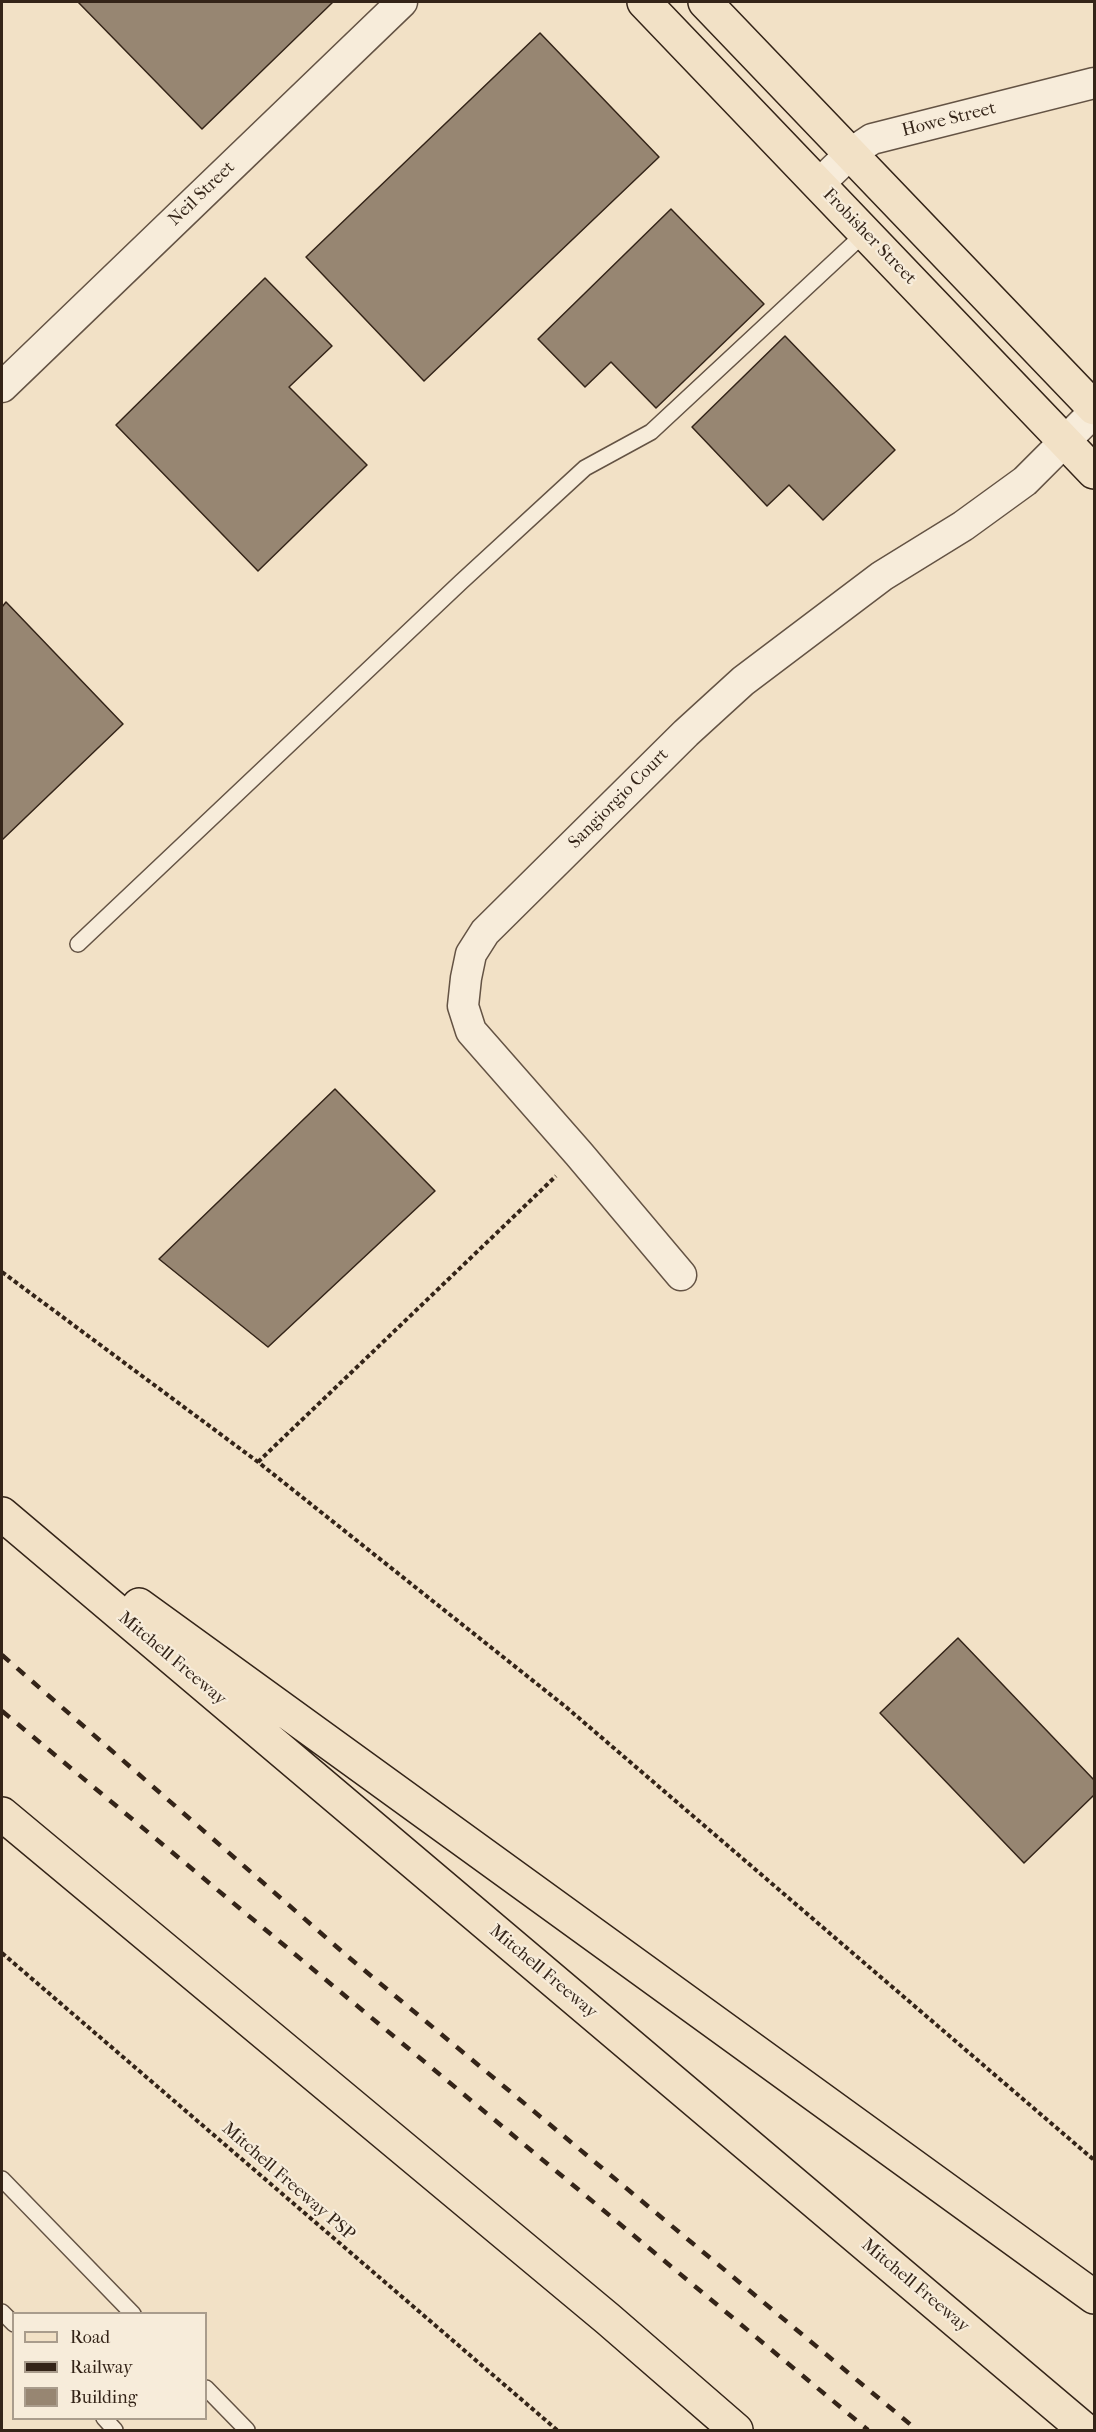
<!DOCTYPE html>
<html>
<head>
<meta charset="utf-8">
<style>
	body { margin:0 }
	#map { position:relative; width:1096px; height:2432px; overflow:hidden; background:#f2e1c6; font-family:"IM FELL French Canon",serif }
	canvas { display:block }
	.frame { position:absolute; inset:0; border:3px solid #342418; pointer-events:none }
	.legend { position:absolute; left:12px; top:2312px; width:195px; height:108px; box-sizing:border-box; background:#f7ecda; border:2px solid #a99c8c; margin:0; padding:8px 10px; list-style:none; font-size:18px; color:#342418 }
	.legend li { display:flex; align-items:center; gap:12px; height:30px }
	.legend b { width:30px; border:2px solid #a99c8c }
</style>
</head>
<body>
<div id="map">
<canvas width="1096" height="2432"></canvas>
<div class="frame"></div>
<ul class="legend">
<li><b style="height:8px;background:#f2e1c6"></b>Road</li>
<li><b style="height:8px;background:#342418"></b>Railway</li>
<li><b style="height:16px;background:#978672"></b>Building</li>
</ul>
</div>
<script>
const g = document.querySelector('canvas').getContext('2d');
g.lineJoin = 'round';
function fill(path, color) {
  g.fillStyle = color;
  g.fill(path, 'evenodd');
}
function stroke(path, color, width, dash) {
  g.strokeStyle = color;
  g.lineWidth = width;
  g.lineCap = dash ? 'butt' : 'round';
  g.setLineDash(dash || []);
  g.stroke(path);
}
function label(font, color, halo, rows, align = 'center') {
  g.font = font + ' "IM FELL French Canon",serif';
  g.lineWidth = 4.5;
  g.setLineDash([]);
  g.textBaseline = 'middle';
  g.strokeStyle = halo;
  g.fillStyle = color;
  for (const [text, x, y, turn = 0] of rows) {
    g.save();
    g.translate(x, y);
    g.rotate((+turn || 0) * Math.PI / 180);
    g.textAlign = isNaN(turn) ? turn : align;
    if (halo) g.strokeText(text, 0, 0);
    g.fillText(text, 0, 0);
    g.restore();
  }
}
const building = new Path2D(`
	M78 2H333L202 129Z
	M540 33 659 157 424 381 306 257Z
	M671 209 764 304 656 408 611 362 585 387 538 339Z
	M265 278 332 346 289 387 367 465 258 571 116 425Z
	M785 336 895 450 823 520 789 485 767 506 692 427Z
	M6 602 123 724 2 840V607Z
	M335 1089 435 1191 268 1347 159 1259Z
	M958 1638 1094 1780V1795L1024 1863 880 1713Z`);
fill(building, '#978672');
stroke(building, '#342418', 1.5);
const service = new Path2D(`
	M78 944 461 582 585 468 651 432 865 233
	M2 2179 133 2314
	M2 2312 14 2324
	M206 2388 247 2430
	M104 2418 115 2430`);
const minor = new Path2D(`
	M818 185 851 153 872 139 1094 83
	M2 387 402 2
	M681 1275 579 1154 471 1031 463 1006 466 978 471 954 485 932 686 733 743 681 882 576 963 526 1025 481 1094 412`);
const primary = new Path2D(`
	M644 2 1094 472
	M705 2 1094 408`);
const motorway = new Path2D(`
	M2 1514 1085 2430
	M139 1605 1094 2297
	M2 1814 608 2319 736 2430`);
stroke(service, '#645344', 18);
stroke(minor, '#645344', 33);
stroke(primary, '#342418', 36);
stroke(motorway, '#342418', 36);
stroke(new Path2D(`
	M2 1272 258 1462 566 1707 1094 2160
	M258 1462 556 1176
	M2 1953 557 2430`), '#342418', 4, [4.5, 3]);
stroke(service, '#f7ecda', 15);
stroke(minor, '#f7ecda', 30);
stroke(primary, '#f2e1c6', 33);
stroke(motorway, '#f2e1c6', 33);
stroke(new Path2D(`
	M2 1655 346 1955 917 2430
	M2 1711 868 2430`), '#342418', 4.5, [10, 10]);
label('18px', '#342418', '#f7ecda', [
	["Howe Street",949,120,-14],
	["Neil Street",202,194,-44],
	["Frobisher Street",869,237,46],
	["Sangiorgio Court",619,799,-45],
	["Mitchell Freeway",172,1659,40],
	["Mitchell Freeway",543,1972,40],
	["Mitchell Freeway PSP",288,2182,41],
	["Mitchell Freeway",915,2286,40]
]);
</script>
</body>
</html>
